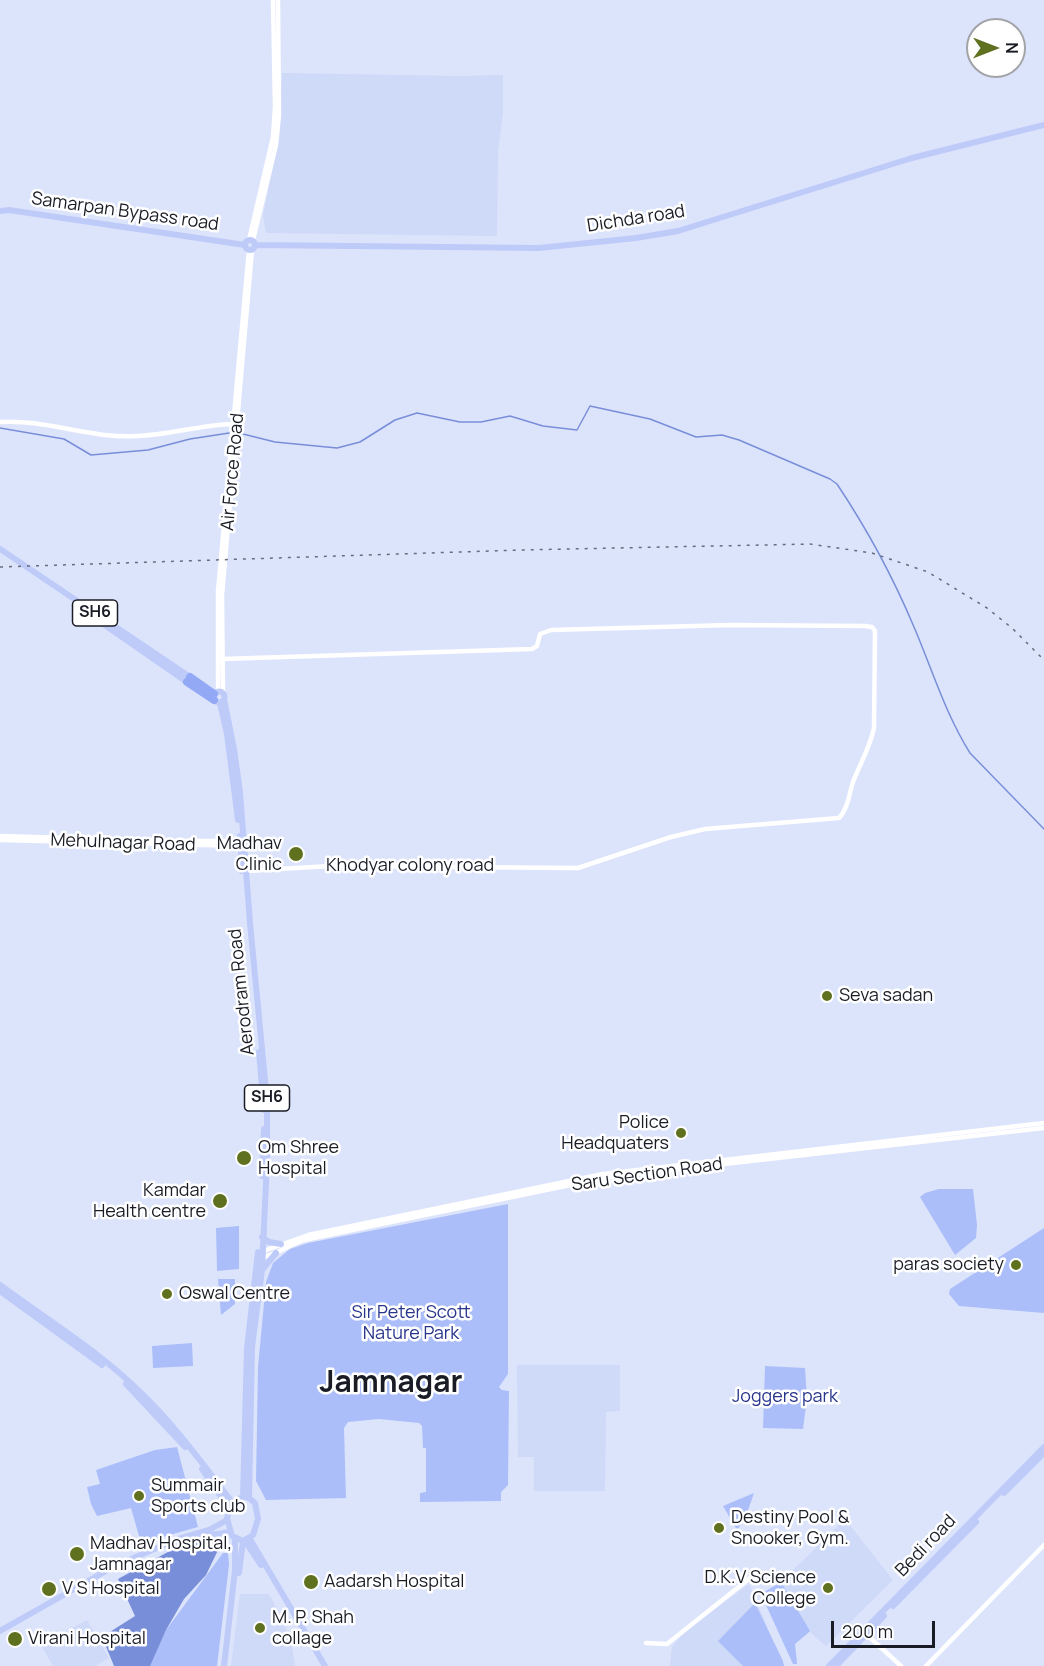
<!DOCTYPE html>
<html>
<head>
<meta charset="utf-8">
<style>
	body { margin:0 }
	#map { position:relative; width:1044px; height:1666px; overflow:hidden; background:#dce4fc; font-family:Manrope,sans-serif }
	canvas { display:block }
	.north { position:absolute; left:966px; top:18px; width:60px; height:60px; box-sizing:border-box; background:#fff; border:2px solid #a3a4a8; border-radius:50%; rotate:90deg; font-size:16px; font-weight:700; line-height:24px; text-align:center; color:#1a1c25 }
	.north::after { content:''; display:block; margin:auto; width:21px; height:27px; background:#5f711f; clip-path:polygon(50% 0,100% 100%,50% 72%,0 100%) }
	.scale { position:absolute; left:831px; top:1621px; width:104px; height:27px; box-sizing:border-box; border:3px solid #1a1c25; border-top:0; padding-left:8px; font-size:18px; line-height:21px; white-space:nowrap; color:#1a1c25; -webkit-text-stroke:4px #fff; paint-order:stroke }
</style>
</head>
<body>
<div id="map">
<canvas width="1044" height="1666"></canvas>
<div class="north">N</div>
<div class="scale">200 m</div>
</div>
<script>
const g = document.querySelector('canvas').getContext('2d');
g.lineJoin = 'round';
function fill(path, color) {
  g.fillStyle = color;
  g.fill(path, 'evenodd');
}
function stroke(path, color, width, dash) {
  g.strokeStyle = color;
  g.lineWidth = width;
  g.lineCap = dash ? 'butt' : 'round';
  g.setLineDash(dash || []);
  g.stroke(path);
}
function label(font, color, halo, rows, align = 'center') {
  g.font = font + ' Manrope,sans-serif';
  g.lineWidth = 5;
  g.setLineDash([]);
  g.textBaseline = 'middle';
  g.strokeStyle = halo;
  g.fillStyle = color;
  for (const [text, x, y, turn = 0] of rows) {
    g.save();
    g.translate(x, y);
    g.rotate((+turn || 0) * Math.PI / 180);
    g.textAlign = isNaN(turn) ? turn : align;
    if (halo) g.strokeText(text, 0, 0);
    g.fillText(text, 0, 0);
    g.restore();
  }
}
fill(new Path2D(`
	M282 73 458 76 503 75V113L498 151 497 236 266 233 263 215 279 138Z
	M517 1365H620V1411L606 1412 605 1491H534V1457H518Z
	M845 1519 893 1580 826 1646 810 1632 795 1644 797 1664H793L761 1594 781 1582Z
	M749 1584 784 1666H670L672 1647 683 1633Z
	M240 1594H268L272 1599 291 1639 295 1666H231Z
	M87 1620 109 1658 95 1666H53L41 1645Z`), '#cfd9f8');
fill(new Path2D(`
	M939 1189H973L977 1225 976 1238 955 1255 920 1197 925 1193Z
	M508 1204V1374L499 1387 502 1390 509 1391 508 1485 501 1492V1501L420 1502V1493L426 1492V1448H423L422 1426 419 1423 379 1419 348 1422 344 1428 346 1498 266 1500 256 1481 258 1367 266 1282 273 1263 290 1249 308 1243Z
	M239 1226V1269L217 1271 216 1228Z
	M1044 1228V1313L959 1306 949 1294 950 1289Z
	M218 1279H235V1304L221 1315Z
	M192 1343 193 1366 153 1368 152 1346Z
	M765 1366 805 1368 807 1398 803 1429 763 1428Z
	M177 1447 198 1527 141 1543 131 1508 97 1516 91 1504 87 1487 100 1484 96 1470 155 1450Z
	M754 1493 745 1519 737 1530 723 1506Z
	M223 1553H228L229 1565 217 1666H148L166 1630Z
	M781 1582 810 1631 795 1644 797 1664H793L761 1594Z
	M755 1603 783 1661 784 1666H743L718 1641Z`), '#abbef9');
fill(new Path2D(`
	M204 1536 217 1537 220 1546 206 1575 184 1599 166 1630 150 1666H114L102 1637 135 1616 118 1579 179 1546Z`), '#798ed9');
stroke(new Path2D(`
	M0 428 64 439 91 455 148 450 190 439 229 433
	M239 433 275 442 337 448 360 442 395 420 417 413 460 422H481L510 416 543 426 577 430 590 406 650 419 696 437 722 435 739 440 830 479 837 484C867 529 893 577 914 627 932 669 945 713 970 753L1044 829`), '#798ed9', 1.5);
stroke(new Path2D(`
	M249 240 273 137 275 107 273 0
	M253 240 276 145 279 115 278 0
	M0 422C46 419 91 439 137 436 169 435 200 425 233 424
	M222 659 532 649 537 646 540 634 551 630 730 625 865 626 872 627 875 631 874 728C870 747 860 764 853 782 849 794 848 809 839 818L705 829 671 837 578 868 330 866 245 871
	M218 691V591L249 250
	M223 694 222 595 252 250
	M0 836 176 841H242
	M0 840 242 846
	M261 1252 308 1235 603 1174 1044 1123
	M262 1257C277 1255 290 1244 304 1240L609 1177 1044 1128
	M865 1633 901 1666
	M646 1643 667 1644 750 1578
	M926 1666 1044 1545`), '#fff', 4.5);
stroke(new Path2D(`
	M0 211 9 210 245 245
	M245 245a5 5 0 1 1 10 0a5 5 0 1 1-10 0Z
	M256 245 539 248 636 238 678 231 912 158 1044 125
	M0 549 190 677
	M86 612 187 682
	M213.5 697a5.5 5.5 0 1 1 11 0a5.5 5.5 0 1 1-11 0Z
	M224 699 234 749 240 792 250 923 267 1101V1161L262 1270 252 1347 249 1498
	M220 703 227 734 238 820
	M240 836 242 871
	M259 1052 264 1110
	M262 1176 264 1129
	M262 1237 269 1242 281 1244
	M262 1270 276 1253
	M0 1285C46 1319 97 1350 138 1390 174 1424 202 1463 232 1502
	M0 1291 102 1365
	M126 1384 185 1447
	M202 1469 229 1508
	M1004 1493 1044 1453
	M243 1497 247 1348 258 1252
	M243 1497 249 1498 255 1503 258 1519 253 1535 243 1541 232 1536 227 1518 232 1502Z
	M198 1537 230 1532
	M250 1539 325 1666
	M245 1541 261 1565
	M239 1573 243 1541
	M893 1606 976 1522
	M0 1631 113 1567 175 1540 209 1530 227 1520
	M224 1666 235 1570V1539
	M829 1666 1044 1447
	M836 1666 884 1616`), '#becbf9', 6);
stroke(new Path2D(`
	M190 677 214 694
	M187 682 214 700`), '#93a9f5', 8);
stroke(new Path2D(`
	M0 567 521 550 810 544 872 553 928 572 987 608 1012 628 1044 660`), '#676b7a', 1.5, [3, 6]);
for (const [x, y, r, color] of [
	[296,854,8,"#5f711f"],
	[827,996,6,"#5f711f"],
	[681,1133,6,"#5f711f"],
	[244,1158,8,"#5f711f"],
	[220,1201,8,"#5f711f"],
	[1016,1265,6,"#5f711f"],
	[167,1294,6,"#5f711f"],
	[139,1496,6,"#5f711f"],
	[719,1528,6,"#5f711f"],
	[77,1554,8,"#5f711f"],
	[311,1582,8,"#5f711f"],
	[828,1588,6,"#5f711f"],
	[49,1589,8,"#5f711f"],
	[260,1628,6,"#5f711f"],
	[15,1639,8,"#5f711f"]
]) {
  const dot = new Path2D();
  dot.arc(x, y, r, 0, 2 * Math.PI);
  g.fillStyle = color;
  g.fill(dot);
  stroke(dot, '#fff', 2);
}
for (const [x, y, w] of [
	[95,613,45],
	[267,1098,45]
]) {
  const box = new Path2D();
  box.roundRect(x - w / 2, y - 13, w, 26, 4.5);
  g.fillStyle = '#fff';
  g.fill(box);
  stroke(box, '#1a1c25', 1.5);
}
label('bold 16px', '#1a1c25', null, [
	["SH6",95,613],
	["SH6",267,1098]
]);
label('18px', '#1a1c25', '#fff', [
	["Samarpan Bypass road",125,212,8],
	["Dichda road",636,219,-9],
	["Air Force Road",233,472,-85],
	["Mehulnagar Road",123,843,2],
	["Khodyar colony road",410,866],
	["Aerodram Road",242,992,-96],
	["Saru Section Road",647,1175,-8],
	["Bedi road",926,1546,-46]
]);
label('18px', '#1a1c25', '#fff', [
	["Madhav",282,844,"right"],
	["Clinic",282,865,"right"],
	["Seva sadan",839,996],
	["Police",669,1123,"right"],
	["Headquaters",669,1144,"right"],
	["Om Shree",258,1148],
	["Hospital",258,1169],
	["Kamdar",206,1191,"right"],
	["Health centre",206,1212,"right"],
	["paras society",1004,1265,"right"],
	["Oswal Centre",179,1294],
	["Summair",151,1486],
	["Sports club",151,1507],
	["Destiny Pool &",731,1518],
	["Snooker, Gym.",731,1539],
	["Madhav Hospital,",90,1544],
	["Jamnagar",90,1565],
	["D.K.V Science",816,1578,"right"],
	["College",816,1599,"right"],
	["Aadarsh Hospital",324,1582],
	["V S Hospital",62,1589],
	["M. P. Shah",272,1618],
	["collage",272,1639],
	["Virani Hospital",28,1639]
], 'left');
label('18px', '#28358c', '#fff', [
	["Sir Peter Scott",411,1313],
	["Nature Park",411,1334],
	["Joggers park",785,1397]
]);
label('bold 30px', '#1a1c25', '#fff', [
	["Jamnagar",391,1384]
]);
</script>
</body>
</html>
